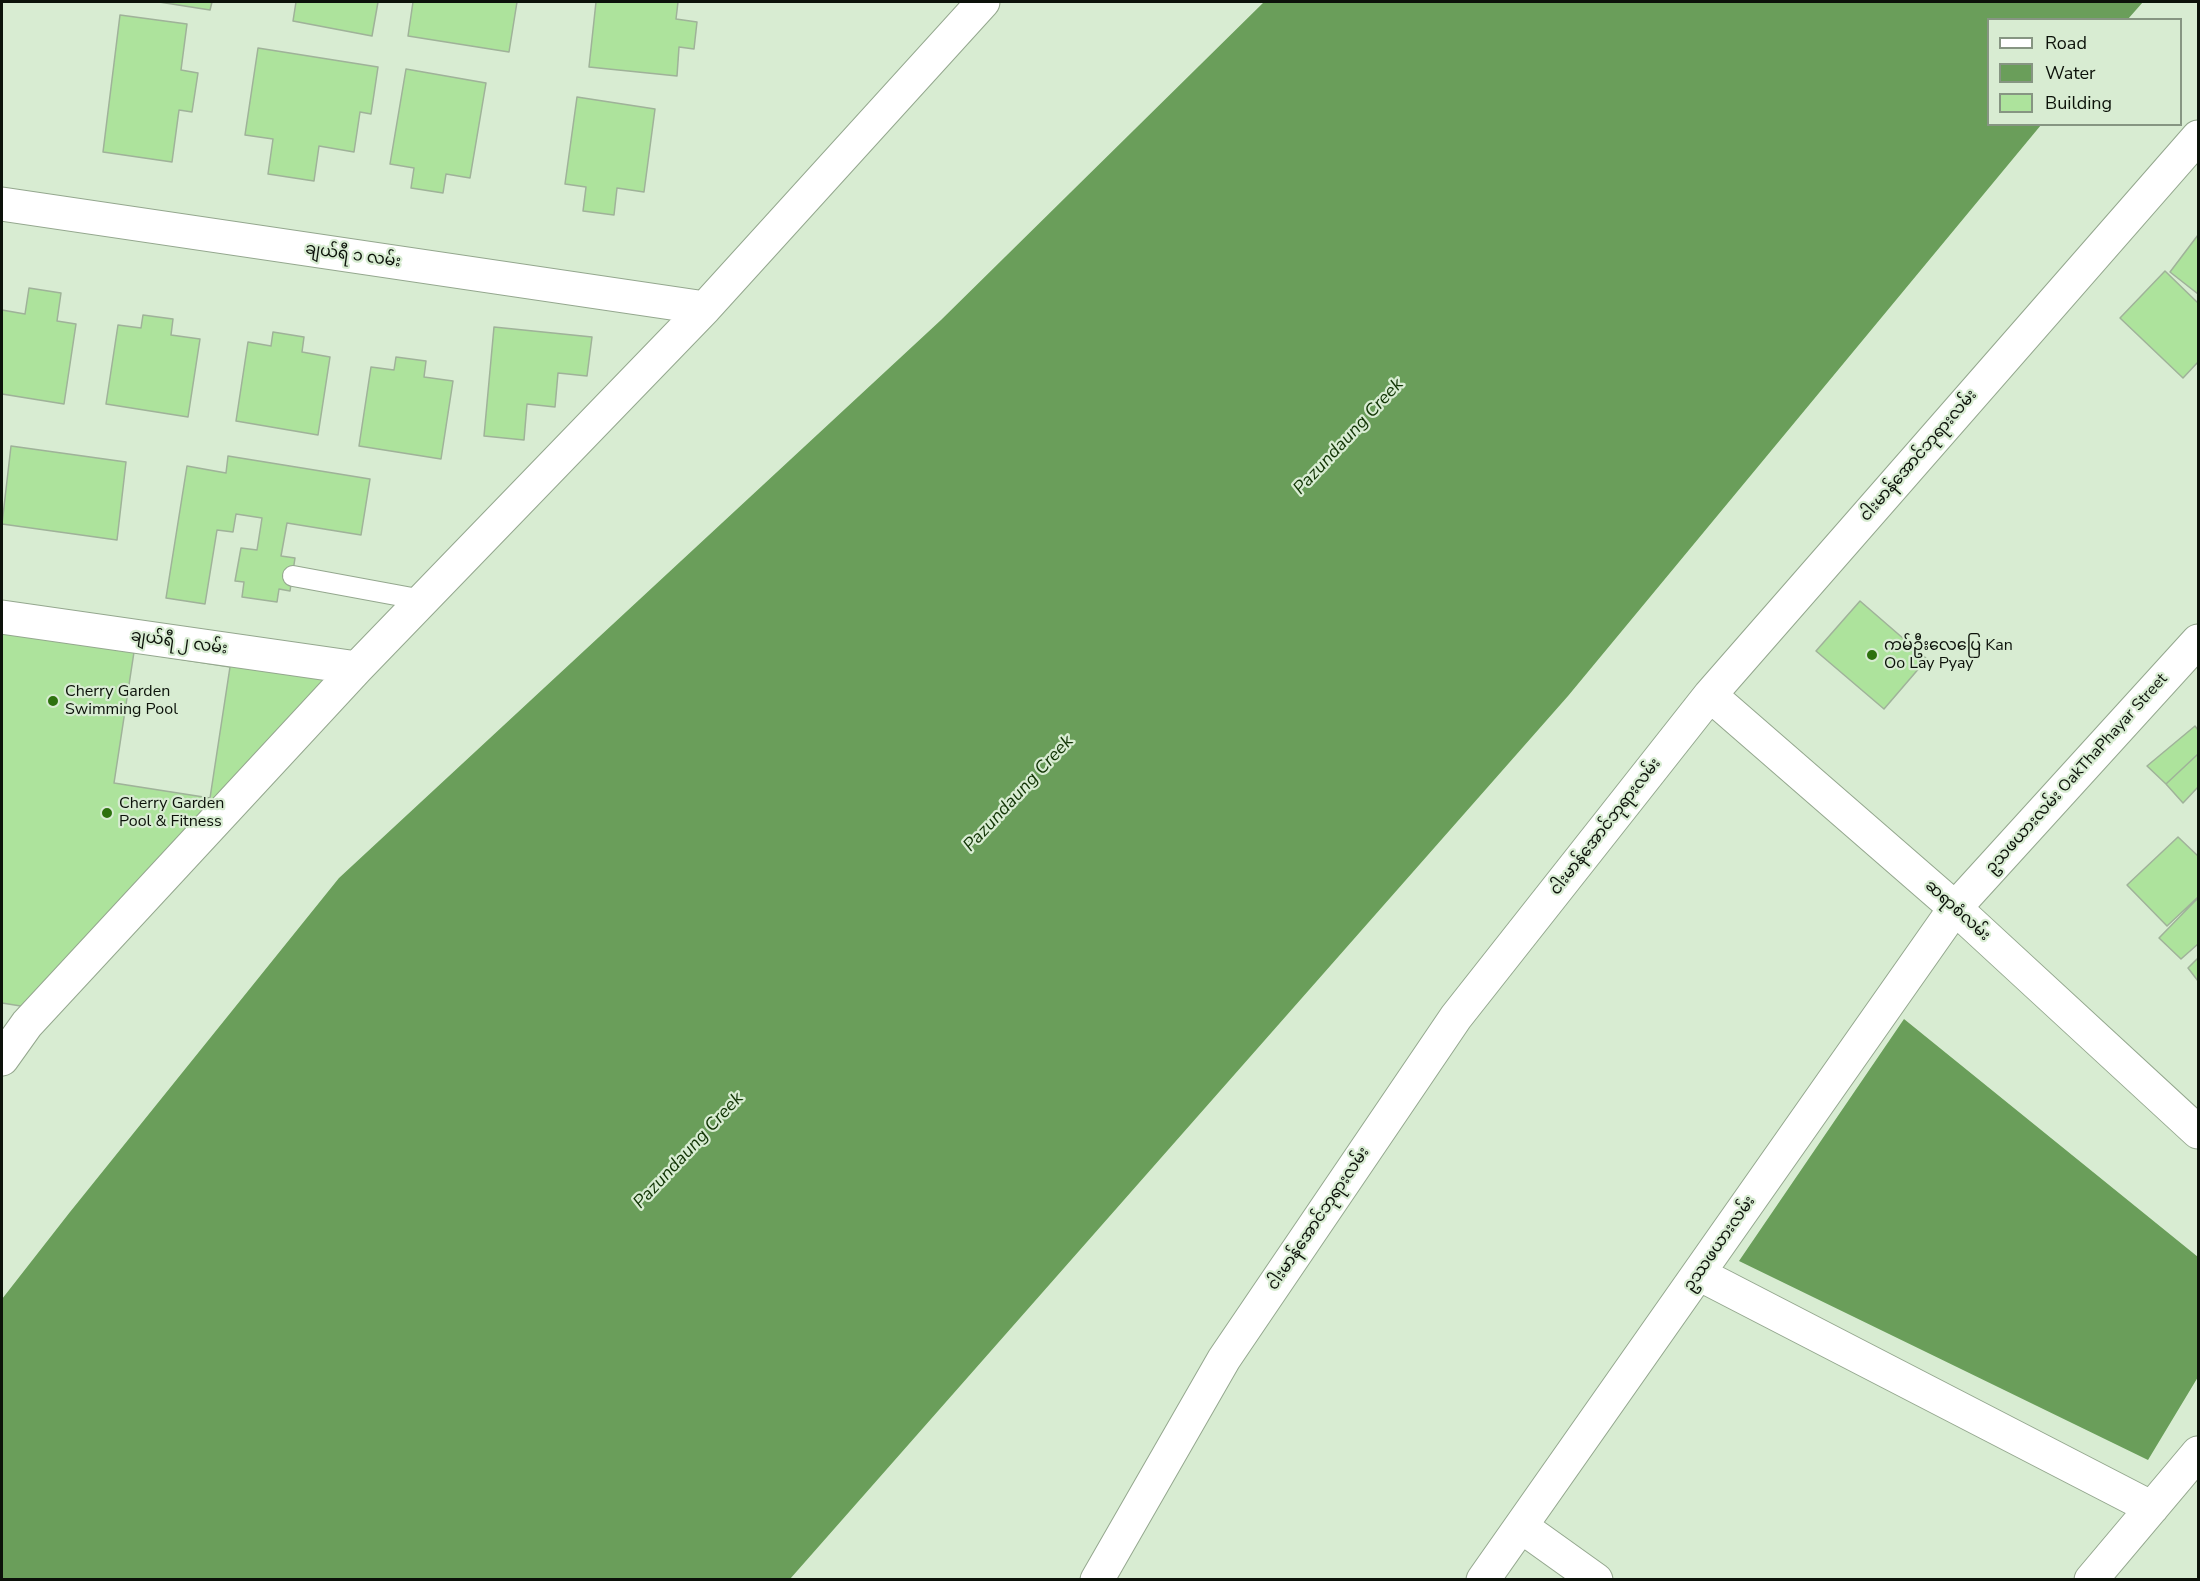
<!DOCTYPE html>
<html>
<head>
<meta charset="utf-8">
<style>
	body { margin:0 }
	#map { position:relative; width:2200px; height:1581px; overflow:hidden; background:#d8ecd2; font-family:"Nunito Sans",sans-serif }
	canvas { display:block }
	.frame { position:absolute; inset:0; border:3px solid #0c120a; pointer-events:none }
	.legend { position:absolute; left:1987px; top:18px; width:195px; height:108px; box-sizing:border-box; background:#d8ecd2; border:2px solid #869582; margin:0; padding:8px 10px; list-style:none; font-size:18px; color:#0c120a }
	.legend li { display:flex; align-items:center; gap:12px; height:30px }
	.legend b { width:30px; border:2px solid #869582 }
</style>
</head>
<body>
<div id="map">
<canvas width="2200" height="1581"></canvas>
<div class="frame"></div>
<ul class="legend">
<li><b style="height:8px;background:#fff"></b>Road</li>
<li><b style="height:16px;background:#6a9e5a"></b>Water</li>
<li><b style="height:16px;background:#ade39c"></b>Building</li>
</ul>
</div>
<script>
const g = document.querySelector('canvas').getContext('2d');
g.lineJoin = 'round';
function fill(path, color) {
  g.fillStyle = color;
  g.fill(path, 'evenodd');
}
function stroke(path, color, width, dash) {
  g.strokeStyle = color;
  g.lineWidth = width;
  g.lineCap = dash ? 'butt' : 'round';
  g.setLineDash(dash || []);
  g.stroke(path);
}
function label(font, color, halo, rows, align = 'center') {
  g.font = font + ' "Nunito Sans","Noto Sans Myanmar",sans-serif';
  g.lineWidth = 4.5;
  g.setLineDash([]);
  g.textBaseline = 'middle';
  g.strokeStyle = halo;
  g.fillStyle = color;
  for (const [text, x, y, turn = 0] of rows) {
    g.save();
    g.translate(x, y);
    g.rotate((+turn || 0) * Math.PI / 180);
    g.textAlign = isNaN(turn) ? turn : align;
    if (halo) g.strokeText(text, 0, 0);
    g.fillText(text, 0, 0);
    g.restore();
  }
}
fill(new Path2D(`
	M1264 2H2143L2128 19 1988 20V124L2041 125 1568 696 790 1579H2V1299L70 1212 339 878 941 320Z
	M1904 1019 2198 1257V1377L2148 1460 1739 1261Z`), '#6a9e5a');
const building = new Path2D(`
	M159 2H212L210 10Z
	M296 2H378L372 36 293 21Z
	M413 2H517L509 52 408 36Z
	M596 2H678L676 19 697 22 694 49 679 47 677 76 589 67Z
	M120 15 187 24 181 70 198 73 192 112 179 110 172 162 103 152Z
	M258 48 378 67 371 114 360 112 354 152 319 146 314 181 268 174 273 139 245 135Z
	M406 69 486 83 470 178 446 174 443 193 411 188 414 168 390 164Z
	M577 97 655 109 644 192 617 188 614 215 583 211 586 187 565 184Z
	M2198 235V294L2170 272Z
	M2165 271 2198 303V362L2183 378 2120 318Z
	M29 288 61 293 57 321 76 324 64 404 2 394V310L25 314Z
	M143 315 173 319 171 335 200 339 188 417 106 404 118 325 141 328Z
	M494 327 592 337 587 376 558 373 555 407 527 404 524 440 484 436Z
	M273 332 304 337 302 352 330 357 318 435 236 421 248 342 271 346Z
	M396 357 426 361 424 377 453 381 441 459 359 446 371 367 394 370Z
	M11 446 126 462 117 540 2 524Z
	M228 456 370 479 361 535 287 523 281 556 295 558 290 591 279 589 277 602 242 597 244 582 235 581 241 548 257 550 262 518 236 514 233 532 217 530 205 604 166 598 187 466 226 473Z
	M1860 601 1927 659 1884 709 1816 651Z
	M2 626 339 674 27 1007 2 1003Z
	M134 652 230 667 210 798 114 783Z
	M2195 726 2198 730V754L2166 784 2147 766Z
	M2198 754V787L2183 803 2166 784Z
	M2178 837 2198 856V897L2167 926 2127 885Z
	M2198 898V944L2181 959 2159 938Z
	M2198 958V981L2188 968Z`);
fill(building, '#ade39c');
stroke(building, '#9fb299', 1.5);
const service = new Path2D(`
	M293 576 423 600`);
const minor = new Path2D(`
	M2 204 705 308
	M2 617 357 668
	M2 1059 27 1024 357 668 705 308 983 2
	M1699 1274 2152 1508
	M1522 1527 1596 1580
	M1483 1580 1955 908 2198 641
	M2091 1580 2198 1453`);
const secondary = new Path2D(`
	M1710 695 1955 908 2198 1132
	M1097 1580 1224 1359 1456 1017 1710 695 2198 137`);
stroke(service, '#94a78e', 22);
stroke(minor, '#94a78e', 35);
stroke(secondary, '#94a78e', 35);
stroke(service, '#fff', 20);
stroke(minor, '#fff', 33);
stroke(secondary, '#fff', 33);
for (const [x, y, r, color] of [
	[1872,655,6,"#2d710e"],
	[53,701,6,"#2d710e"],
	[107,813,6,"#2d710e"]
]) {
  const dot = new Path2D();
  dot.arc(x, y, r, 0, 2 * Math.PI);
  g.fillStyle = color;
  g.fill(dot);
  stroke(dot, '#d8ecd2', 2);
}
label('16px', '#0c120a', '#d8ecd2', [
	["ချယ်ရီ ၁ လမ်း",353,256,8],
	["ငါးမာန်အောင်ဘုရားလမ်း",1919,456,-49],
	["ချယ်ရီ ၂ လမ်း",179,643,8],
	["ဥသဖယားလမ်း OakThaPhayar Street",2077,774,-48],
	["ငါးမာန်အောင်ဘုရားလမ်း",1606,827,-52],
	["ဆရာစံလမ်း",1957,911,42],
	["ငါးမာန်အောင်ဘုရားလမ်း",1319,1219,-56],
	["ဥဿဖယားလမ်း",1720,1244,-55]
]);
label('16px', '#0c120a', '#d8ecd2', [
	["ကမ်ဦးလေပြေ Kan",1884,646],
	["Oo Lay Pyay",1884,664],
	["Cherry Garden",65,692],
	["Swimming Pool",65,710],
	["Cherry Garden",119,804],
	["Pool & Fitness",119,822]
], 'left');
label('italic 18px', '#113404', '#d8ecd2', [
	["Pazundaung Creek",1349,437,-47],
	["Pazundaung Creek",1019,794,-47],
	["Pazundaung Creek",689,1151,-47]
]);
</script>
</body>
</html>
